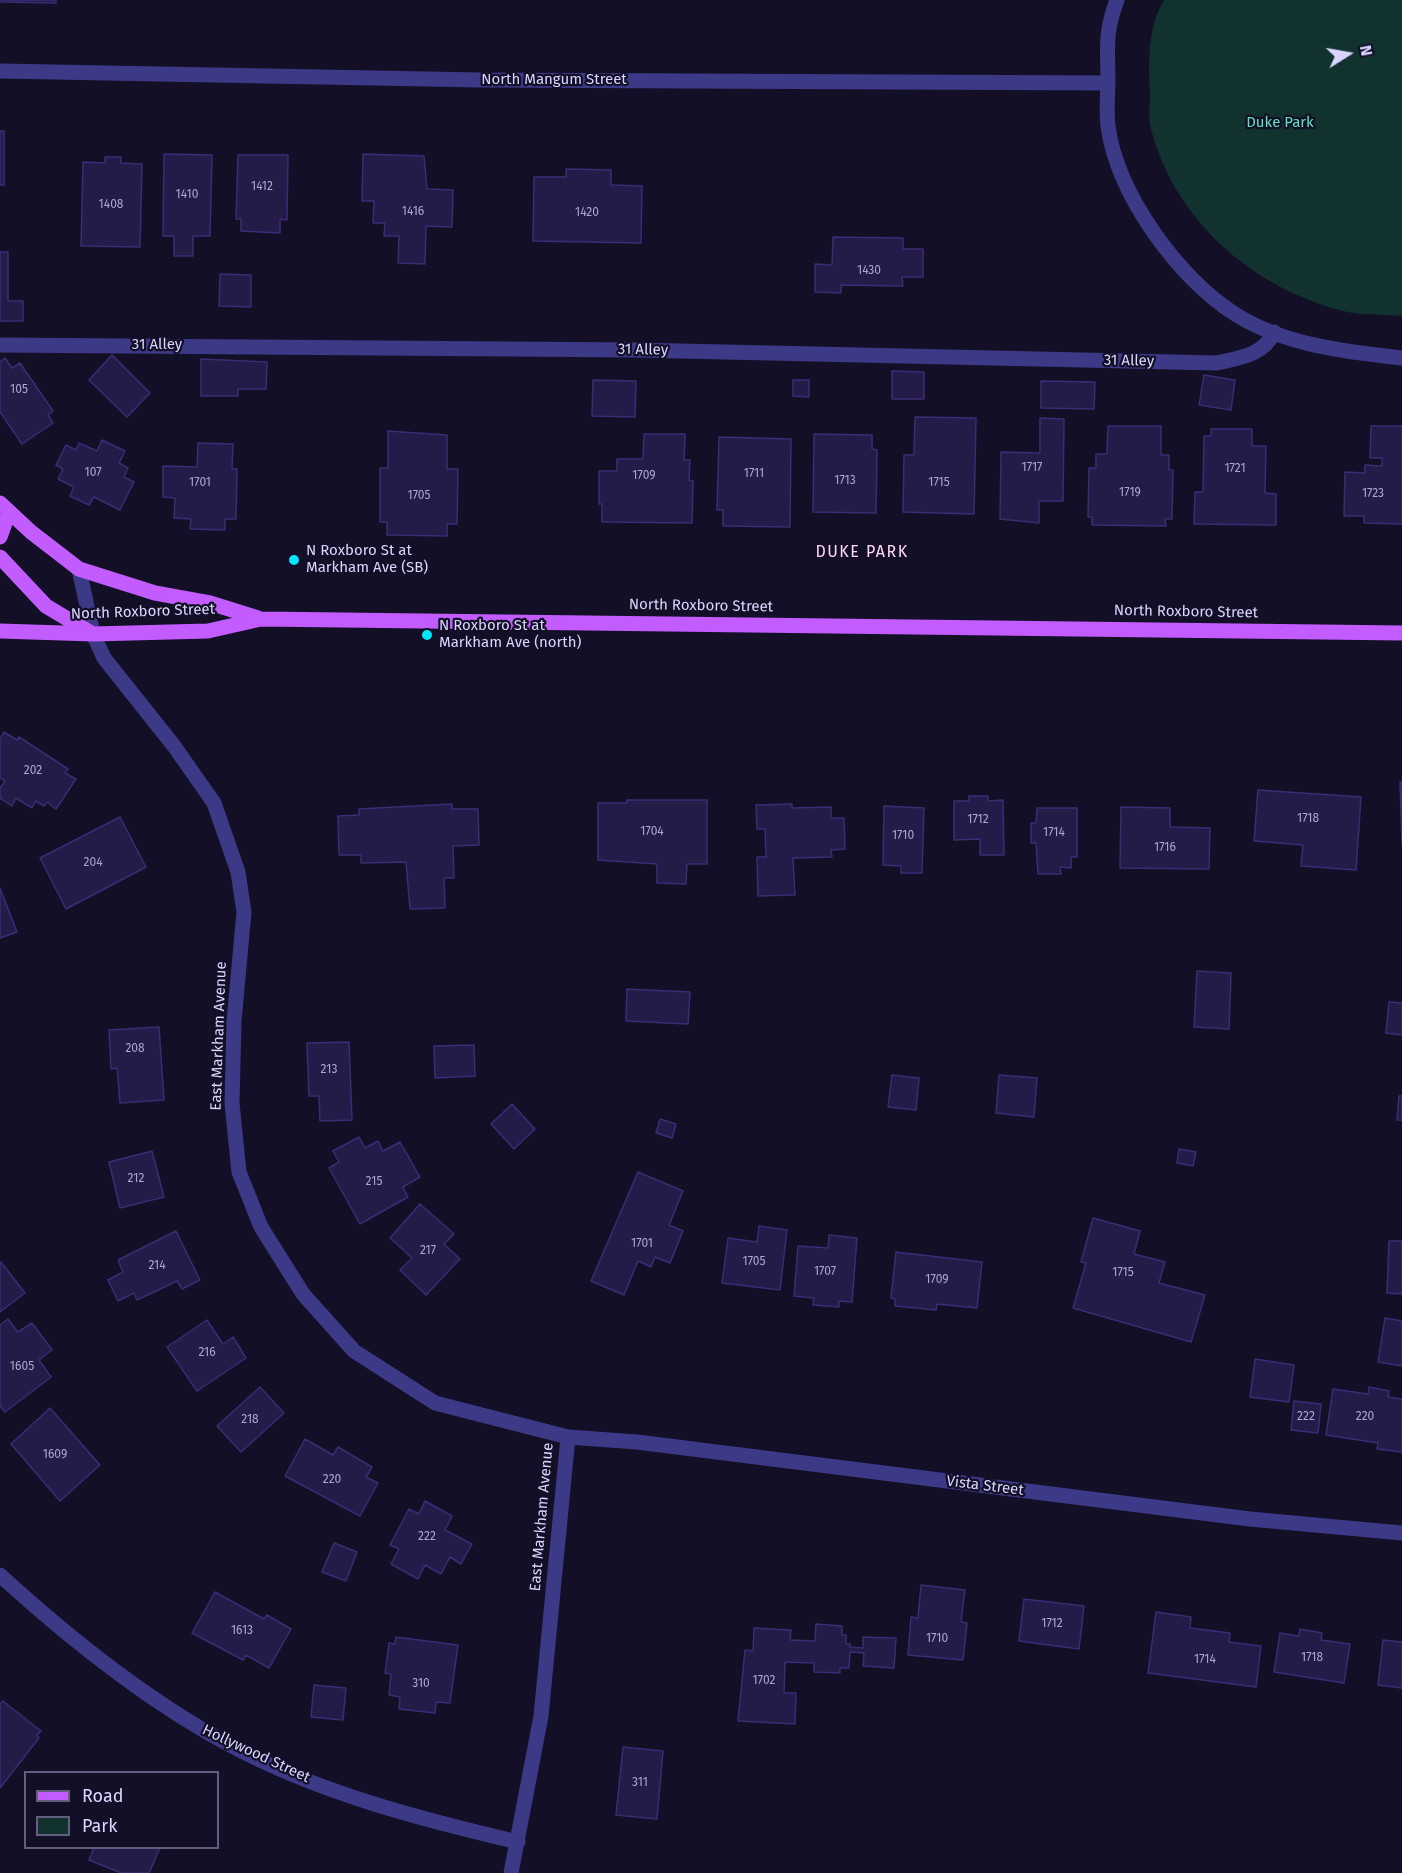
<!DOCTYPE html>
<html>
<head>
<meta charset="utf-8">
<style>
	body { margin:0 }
	#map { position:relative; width:1402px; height:1873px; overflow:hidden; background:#130f27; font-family:"Fira Sans",sans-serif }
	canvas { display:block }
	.legend { position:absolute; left:24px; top:1771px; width:195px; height:78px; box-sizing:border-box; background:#130f27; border:2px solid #635e7d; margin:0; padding:8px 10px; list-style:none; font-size:18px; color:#dad5ff }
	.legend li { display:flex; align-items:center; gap:12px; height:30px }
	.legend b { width:30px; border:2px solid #635e7d }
	.north { position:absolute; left:1318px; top:24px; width:60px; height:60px; -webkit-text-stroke:4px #130f27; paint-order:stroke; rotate:79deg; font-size:16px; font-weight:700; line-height:24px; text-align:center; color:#dad5ff }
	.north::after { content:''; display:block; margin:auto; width:21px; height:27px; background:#dad5ff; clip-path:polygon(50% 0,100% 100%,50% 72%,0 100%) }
</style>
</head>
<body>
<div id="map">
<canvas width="1402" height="1873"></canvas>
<ul class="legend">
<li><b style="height:8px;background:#c25cff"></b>Road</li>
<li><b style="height:16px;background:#123230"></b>Park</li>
</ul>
<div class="north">N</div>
</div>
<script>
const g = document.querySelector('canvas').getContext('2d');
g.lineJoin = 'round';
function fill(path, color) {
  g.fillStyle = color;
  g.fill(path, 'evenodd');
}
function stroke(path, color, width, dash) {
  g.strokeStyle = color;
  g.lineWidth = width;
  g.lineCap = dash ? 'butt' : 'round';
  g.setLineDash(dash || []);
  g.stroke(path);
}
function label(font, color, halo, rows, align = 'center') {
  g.font = font + ' "Fira Sans",sans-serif';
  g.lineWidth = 4.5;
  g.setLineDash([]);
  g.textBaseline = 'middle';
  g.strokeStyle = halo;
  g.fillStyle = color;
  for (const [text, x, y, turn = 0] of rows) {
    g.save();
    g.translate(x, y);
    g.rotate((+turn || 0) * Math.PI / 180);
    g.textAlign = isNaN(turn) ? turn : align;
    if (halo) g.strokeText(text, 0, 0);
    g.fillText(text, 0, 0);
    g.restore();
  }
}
fill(new Path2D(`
	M1164 0H1402V316C1383 314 1362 316 1343 311 1253 288 1175 221 1151 129 1148 118 1150 104 1150 93 1148 62 1148 26 1164 0Z`), '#123230');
const building = new Path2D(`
	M0 0H56V3L0 2Z
	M0 131H4V185H0Z
	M164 154 212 155 210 236H193V256H174V236H163Z
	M363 154 424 156 427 189 453 190 452 227 426 226 425 264 398 263 399 236H384L385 223H373L374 201H362Z
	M238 155H288L287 220 280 219V233L241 231V219H236Z
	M105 157H121V163L142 164 140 247 81 246 83 162 105 163Z
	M566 169 611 170V185L642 186 641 243 533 241 534 177H566Z
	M833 237 903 238V249H923V277H902L903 286 841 285V293L815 292V264L832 265Z
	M0 252H8V301H23V321H0Z
	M220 274 251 275V307L219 306Z
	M112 355 150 393 127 417 89 380Z
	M5 358 12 368 20 363 53 411 48 415 53 423 22 444 0 412V362Z
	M201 359 267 362 266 389H238V396H201Z
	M892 371 924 372V399H892Z
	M1204 375 1235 380 1231 410 1199 405Z
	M593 380 636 381 635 417 592 416Z
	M793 380H809V397L793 396Z
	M1041 381 1095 382 1094 409 1041 408Z
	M915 417 976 418 974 514 903 512 904 455H914Z
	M1040 418 1064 419 1063 501H1039V523L1000 519 1001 452 1040 453Z
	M1108 426H1161V455H1169V470H1173L1172 519H1165L1166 526 1092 525V517H1088L1089 468H1096V454H1107Z
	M1371 426H1402V524L1364 523V516H1344L1345 472 1365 473V465L1382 466V458H1370Z
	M1211 429H1252V446H1266L1265 493 1276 494V525L1194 524 1195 492H1203L1204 436H1211Z
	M388 431 447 435V469H458L457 524H447V536L387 535V522H380V468H388Z
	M644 434H685L684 460H690L689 480 693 481 692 523 602 522V504H599V471H617V459H643Z
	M814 434 872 435V449L877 450 876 513 813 512Z
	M719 437 791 439 790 527 723 526V510H717Z
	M102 440 125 451 119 463 128 468 124 477 134 482 120 510 94 497 89 505 70 496 74 487 58 479 63 469 56 465 66 445 76 450 79 443 97 451Z
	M198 443 233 444 232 469H237L236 519H225V530L190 529 191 519 174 518 175 498 163 497V466L197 467Z
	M4 732 17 740 19 737 68 769 65 773 76 779 56 809 47 802 44 806 36 801 32 808 16 798 12 806 0 798V788L5 781 0 778V739Z
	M1400 782H1402V844Z
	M1258 790 1361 797 1356 870 1301 866 1303 845 1254 841Z
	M969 796H988V801L1003 800 1004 855H980V839L954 840V801H969Z
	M627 800H707V864H687L686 884 657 883V864L598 860V803H627Z
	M452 804V809H478L479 845 453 846 454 878H444L445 908 410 909 406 862 361 863V855H339L338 816 359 815V809Z
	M792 804V808L831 807V818H844L845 849 831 850 832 857 793 858 795 895 758 896 757 857H766L765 829H757L756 805Z
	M884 806 924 808 922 873H901V866L883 865Z
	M1121 807 1170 808V827L1210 828 1209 869 1120 868Z
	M1037 808H1077V857H1071V868L1060 867 1061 874H1038L1036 843H1031V823H1036Z
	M120 817 146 867 66 909 40 858Z
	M0 888 17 932 0 938Z
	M1197 971 1231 973 1229 1029 1194 1027Z
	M627 989 690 992 688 1024 626 1021Z
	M1389 1002 1402 1003V1035L1386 1033Z
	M159 1027 164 1100 120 1103 117 1068 111 1069 109 1030Z
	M349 1042 352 1120 320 1121 319 1096H309L307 1043Z
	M474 1045 475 1076 435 1078 434 1046Z
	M892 1075 919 1078 916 1110 888 1107Z
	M999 1075 1037 1078 1034 1117 996 1113Z
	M1399 1096H1402V1120H1397Z
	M512 1104 535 1129 514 1149 491 1124Z
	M660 1119 676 1124 672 1138 656 1133Z
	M359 1137 365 1148 378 1141 383 1151 400 1142 420 1177 403 1187 408 1197 360 1224 329 1168 339 1162 333 1151Z
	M1179 1149 1196 1152 1193 1166 1177 1163Z
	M152 1151 164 1197 120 1208 109 1162Z
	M638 1172 683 1191 669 1225 683 1231 670 1263 655 1257 651 1267 638 1261 624 1295 591 1281Z
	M420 1204 454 1234 444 1244 460 1259 426 1295 400 1270 412 1258 390 1238Z
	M1093 1218 1140 1231 1134 1254 1165 1262 1159 1283 1205 1295 1191 1342 1073 1308 1086 1263 1081 1262Z
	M759 1226 787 1230 780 1290 722 1283 728 1238 757 1242Z
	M176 1231 200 1280 182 1289 177 1281 137 1300 134 1293 118 1301 108 1280 123 1272 118 1260Z
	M829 1235 857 1238 852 1302 839 1301V1307L813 1305 814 1298 794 1296 798 1246 828 1248Z
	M1389 1241H1402V1294L1387 1293Z
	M896 1252 982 1262 977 1308 937 1304 936 1310 895 1306V1299L891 1298Z
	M1 1262 25 1293 0 1312V1263Z
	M1385 1318 1402 1321V1366L1378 1362Z
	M8 1319 18 1332 32 1323 52 1350 39 1360 51 1377 5 1412 0 1406V1325Z
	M207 1320 223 1344 233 1337 246 1358 197 1391 167 1347Z
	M1255 1359 1294 1365 1289 1402 1250 1397Z
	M260 1387 284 1413 241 1452 217 1426Z
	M1369 1387 1389 1391 1388 1397 1402 1399V1452L1377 1449 1378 1443 1326 1435 1333 1389 1368 1394Z
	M1294 1401 1321 1404 1318 1433 1291 1430Z
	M50 1408 100 1465 60 1501 11 1444Z
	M305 1439 333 1455 338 1447 372 1467 366 1477 378 1483 360 1516 285 1476Z
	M425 1501 452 1516 445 1530 472 1544 461 1564 450 1557 441 1574 425 1565 418 1579 391 1564 399 1549 390 1545 409 1509 419 1514Z
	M334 1543 357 1552 346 1581 322 1572Z
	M921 1585 965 1590 961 1622 967 1623 963 1660 908 1655 911 1617 918 1618Z
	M215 1592 264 1619 267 1615 291 1629 269 1668 246 1655 243 1660 192 1633Z
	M1024 1599 1084 1606 1079 1649 1019 1641Z
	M1156 1612 1191 1617 1190 1628 1230 1633 1229 1642 1261 1646 1256 1687 1148 1673Z
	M816 1624 842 1626V1635H846V1644H850V1647L863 1648V1637L896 1638 894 1668 863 1666 864 1653 850 1652 849 1668H840V1673L814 1672V1663L785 1662 784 1693H796L795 1724 738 1721 745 1650 753 1651 754 1628 791 1630 790 1640 815 1641Z
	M1300 1629 1322 1633 1321 1640 1350 1644 1344 1683 1274 1672 1280 1633 1299 1636Z
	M396 1637 458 1645 450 1703 436 1702 435 1713 399 1709 400 1697 389 1695 391 1674 385 1673 389 1643 395 1644Z
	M1383 1640 1402 1642V1688L1378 1685Z
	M314 1685 346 1688 343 1720 311 1717Z
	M3 1701 41 1731 37 1735 39 1738 0 1788V1704Z
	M623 1747 663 1751 657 1819 616 1815Z
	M94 1848H160L149 1873H121L89 1860Z`);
fill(building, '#241b49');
stroke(building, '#3b2c75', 1.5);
stroke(new Path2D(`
	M1117 0C1106 29 1107 45 1108 76 1108 92 1106 110 1108 126 1117 194 1178 278 1235 314 1283 345 1347 352 1402 358
	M0 71 481 80 1108 83
	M0 345 635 350 1217 363C1240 358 1264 355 1274 332
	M79 569 93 634 104 658 174 746 214 803 238 872 244 912 234 1021 232 1103 239 1172 261 1227 303 1294 354 1351 435 1403 568 1437 637 1442 1250 1519 1402 1533
	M0 1575C70 1639 146 1700 230 1745 319 1793 420 1819 518 1842
	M511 1873 541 1716 568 1437`), '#3c3987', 15);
stroke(new Path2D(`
	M0 503 31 532 79 569 155 593 210 603 258 618
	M0 537 9 512
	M0 557 46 606 91 633
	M0 631 93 634 208 631 261 619 1402 633`), '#c25cff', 15);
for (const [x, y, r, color] of [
	[294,560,6,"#01e6ff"],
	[427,635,6,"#01e6ff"]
]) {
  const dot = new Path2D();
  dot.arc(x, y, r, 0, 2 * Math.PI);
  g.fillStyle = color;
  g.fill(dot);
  stroke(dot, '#130f27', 2);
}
label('12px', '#aca6d2', null, [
	["1412",262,187],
	["1410",187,195],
	["1408",111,205],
	["1416",413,212],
	["1420",587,213],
	["1430",869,271],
	["105",19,390],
	["1717",1032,468],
	["1721",1235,469],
	["107",93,473],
	["1711",754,474],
	["1709",644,476],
	["1713",845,481],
	["1701",200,483],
	["1715",939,483],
	["1719",1130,493],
	["1723",1373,494],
	["1705",419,496],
	["202",33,771],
	["1718",1308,819],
	["1712",978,820],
	["1704",652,832],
	["1714",1054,833],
	["1710",903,836],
	["1716",1165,848],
	["204",93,863],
	["208",135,1049],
	["213",329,1070],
	["212",136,1179],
	["215",374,1182],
	["1701",642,1244],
	["217",428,1251],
	["1705",754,1262],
	["214",157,1266],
	["1707",825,1272],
	["1715",1123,1273],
	["1709",937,1280],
	["216",207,1353],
	["1605",22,1367],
	["222",1306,1417],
	["220",1365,1417],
	["218",250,1420],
	["1609",55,1455],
	["220",332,1480],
	["222",427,1537],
	["1712",1052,1624],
	["1613",242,1631],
	["1710",937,1639],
	["1718",1312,1658],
	["1714",1205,1660],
	["1702",764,1681],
	["310",421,1684],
	["311",640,1783]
]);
label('15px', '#dad5ff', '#130f27', [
	["North Mangum Street",554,80],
	["31 Alley",157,345],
	["31 Alley",643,350,1],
	["31 Alley",1129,361,1],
	["North Roxboro Street",701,606,1],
	["North Roxboro Street",143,612,-2],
	["North Roxboro Street",1186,612,1],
	["East Markham Avenue",219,1036,-88],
	["Vista Street",985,1486,7],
	["East Markham Avenue",542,1517,-85],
	["Hollywood Street",256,1754,25]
]);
label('15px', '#5ee3c1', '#130f27', [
	["Duke Park",1280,123]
]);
label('15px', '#dad5ff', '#130f27', [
	["N Roxboro St at",306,551],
	["Markham Ave (SB)",306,568],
	["N Roxboro St at",439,626],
	["Markham Ave (north)",439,643]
], 'left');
g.letterSpacing = '1.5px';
label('16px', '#ffd7f1', '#130f27', [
	["DUKE PARK",862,553]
]);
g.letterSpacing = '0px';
</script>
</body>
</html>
